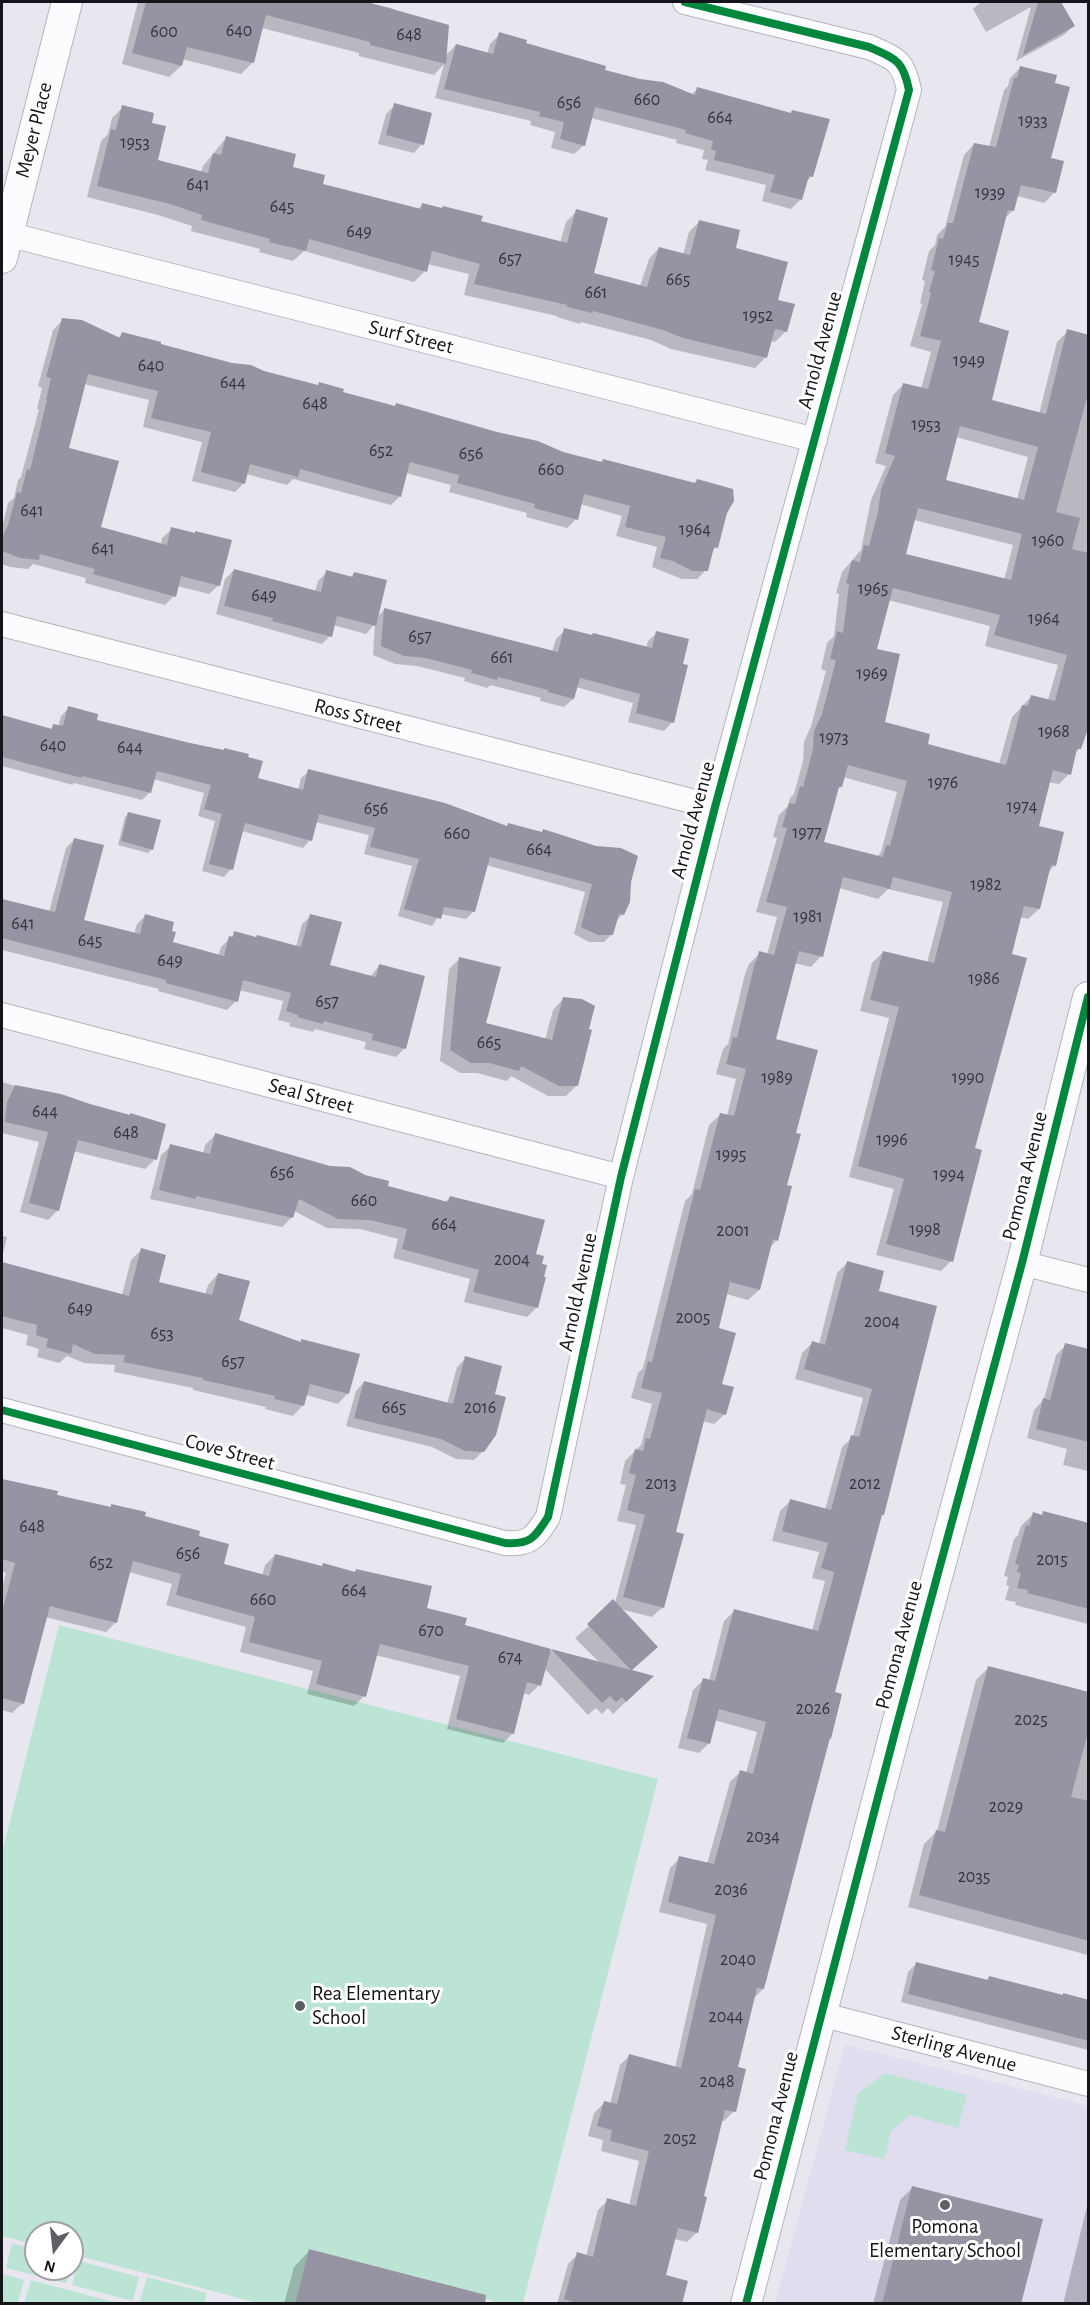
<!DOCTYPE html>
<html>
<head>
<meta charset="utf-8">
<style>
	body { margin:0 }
	#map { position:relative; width:1090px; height:2305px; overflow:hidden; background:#e8e7f0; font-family:"Alegreya Sans",sans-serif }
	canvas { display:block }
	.frame { position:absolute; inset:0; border:3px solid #14141a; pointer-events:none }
	.north { position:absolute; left:24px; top:2221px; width:60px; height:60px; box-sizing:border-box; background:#fff; border:2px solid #a1a1a3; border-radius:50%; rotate:195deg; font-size:16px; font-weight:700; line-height:24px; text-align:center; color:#14141a }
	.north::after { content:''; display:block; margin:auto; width:21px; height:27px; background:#5e5e65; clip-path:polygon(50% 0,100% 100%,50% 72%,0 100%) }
</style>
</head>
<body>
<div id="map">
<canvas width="1090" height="2305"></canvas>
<div class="frame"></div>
<div class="north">N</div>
</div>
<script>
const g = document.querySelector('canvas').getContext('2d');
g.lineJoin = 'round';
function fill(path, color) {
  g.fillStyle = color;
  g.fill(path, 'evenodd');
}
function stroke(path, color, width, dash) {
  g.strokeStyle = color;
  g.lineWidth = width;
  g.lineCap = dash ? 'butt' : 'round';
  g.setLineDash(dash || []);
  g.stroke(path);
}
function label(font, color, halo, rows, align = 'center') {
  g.font = font + ' "Alegreya Sans",sans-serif';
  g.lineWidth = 6;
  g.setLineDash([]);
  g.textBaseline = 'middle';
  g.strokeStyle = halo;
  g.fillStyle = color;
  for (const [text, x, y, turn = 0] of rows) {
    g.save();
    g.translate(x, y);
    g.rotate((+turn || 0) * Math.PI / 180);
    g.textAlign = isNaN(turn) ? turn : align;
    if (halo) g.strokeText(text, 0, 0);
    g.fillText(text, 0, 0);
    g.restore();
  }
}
fill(new Path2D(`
	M845 2045 1088 2106V2303L775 2304Z`), '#dfddee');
fill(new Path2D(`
	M59 1625 658 1779 523 2303H499L309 2249 295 2303H258L72 2254V2233H36V2245L2 2236V1853Z
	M885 2073 967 2095 958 2128 910 2115 891 2131 884 2159 845 2150 858 2094Z
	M12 2243 36 2250V2269H70L66 2283 6 2268Z
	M79 2261 139 2277 133 2301 72 2285Z
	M2 2274 24 2280 18 2303H2Z
	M147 2277 207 2293 204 2303 148 2304 140 2301Z
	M31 2280 117 2303H24Z`), '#bbe4d4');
fill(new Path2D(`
	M138 2H363L391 8 406 16 445 56 456 45 487 54 490 44 500 34 603 71 691 95 697 89 790 114 792 111 812 176 806 182 801 199 791 209 762 201 766 185 705 170 708 160 702 159 704 150 676 143 677 140 591 118 584 145 574 154 551 148 555 132 530 125 531 121 435 98 444 64 434 75 359 56V53L262 28 253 62 241 74 182 59 181 66 169 77 122 64Z
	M981 2H1059L1073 26 1064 35 1016 61 1031 7 986 32 973 9Z
	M1021 67 1050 159 1054 193 1044 203 1017 196 1013 210 1003 220 977 323 990 401 1039 414 1057 342 1068 331 1088 336V721L1079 749 1075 753 1069 774 1059 784 1048 782 1037 827 1055 865 1048 872 1039 909 1028 919 1019 917 1010 955 951 1261 941 1271 876 1255 894 1189 849 1177 889 1018 860 1011 872 963 883 952 927 963 943 902 888 889 878 899 839 888 821 956 811 967 794 963 774 1040 795 1134 777 1240 769 1248 759 1290 748 1300 726 1294 717 1329 725 1414 714 1424 702 1421 675 1533 663 1607 652 1617 620 1609 656 1647 630 1671 639 1689 613 1714 608 1708 602 1714 596 1708 588 1715 544 1668 539 1685 529 1695 523 1693 513 1733 503 1743 447 1729 460 1676 375 1655 364 1696 354 1706 307 1694 313 1671 240 1652 246 1627 166 1605 172 1584 129 1572 116 1622 106 1632 45 1617 23 1703 12 1713 2 1710V1588L6 1573 2 1571V1481L109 1508 112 1505 197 1537 222 1565 262 1576 265 1565 275 1555 321 1567 354 1573 356 1571 425 1609 463 1626 547 1655 552 1650 600 1663 575 1638 615 1603 636 1525 617 1521 626 1485 620 1484 625 1461 641 1445 652 1404 631 1398 638 1373 643 1368 685 1201 692 1194 709 1125 720 1115 727 1116 736 1079 716 1074 723 1049 728 1044 745 974 749 964 760 953 767 955 777 917 756 912 777 838 773 837 779 815 788 806 790 798 794 794 803 761 804 742 811 726 826 671 821 669 827 643 834 636 839 594 836 593 842 572 861 550 871 500 886 466 875 463 893 395 904 384 921 389 931 352 910 346 922 304 920 303 925 281 922 280 929 251 935 245 937 235 945 227 964 155 974 144 989 147 1004 90 1008 86 1010 78ZM956 437 1028 457 1017 499 944 481ZM914 520 1013 545 1004 580 904 555ZM888 600 990 626 985 646 1058 665 1048 700 1032 696 1012 717 999 764 926 745 883 723 875 650ZM843 777 897 792 881 852 877 857 823 843 836 791 841 786Z
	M395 105 422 144 414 153 378 144 386 114Z
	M123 107 151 124 156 162 201 173 203 166 226 138 321 185 418 209 423 204 479 222 560 243 566 222 577 211 592 274 640 286 649 259 659 248 683 255 689 232 700 221 734 249 776 301 786 331 775 342 770 341 766 357 755 368 671 349 651 340 581 322 580 324 557 317V316L464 295 469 274 427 264 425 271 414 282 304 251 293 261 259 252 260 249 191 231 192 226 158 215 87 197 101 141 108 134 112 118Z
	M63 320 118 338 122 334 159 345 600 463 603 460 693 484 697 481 725 513 716 547 711 553 706 570 697 579H682L652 567 657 547 616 536 622 516 580 504 576 519 567 528 526 517 527 513 449 492 451 485 406 473 400 496 391 505 293 479 287 485 246 474 244 483 235 492 192 481 202 442 143 427 149 400 84 384 67 449 99 529 161 545 162 538 172 529 219 585 209 594 177 586 174 596 165 605 85 583 86 578 33 564 28 569 10 567 2 564V529L8 503 14 498 18 480 21 477 39 409H37L42 388 38 386 53 330Z
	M234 570 315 592 318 581 327 572 350 578 354 573 376 618 384 610 552 652 556 639 565 630 646 648 648 641 657 633 681 665 672 722 664 731 628 722 633 703 576 687 573 699 564 707 540 701 541 698 490 685 487 688 464 681 465 678 417 666 395 664 373 655 375 624 366 634 333 625 330 636 322 644 216 614 225 579Z
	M69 708 95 721 246 758 257 779 298 790 301 778 309 771 506 828 541 833 543 831 623 914 615 922 612 934 604 942H589L574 934 585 892 486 865 474 911 466 919 440 914 432 926 398 916 412 866 364 854 369 835 315 822 310 840 303 848 242 831 231 869 224 877 202 871 215 821 198 816 204 793 153 779 150 792 142 800 74 783 73 785 2 766V717L50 730 54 725 58 727 61 716Z
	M129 813 152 849 148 853 118 845 125 817Z
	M74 840 82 921 134 934 137 924 146 915 171 943 218 956 221 947 235 933 296 947 302 924 311 916 329 966 370 977 379 966 405 1048 396 1057 364 1049 366 1042 315 1029 313 1032 289 1026 290 1023 278 1020 283 1001 239 990 236 1001 227 1010 158 991 159 989 2 950V900L49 912 66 848Z
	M460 958 484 1024 545 1040 553 1010 563 999 576 1086 566 1096H548L511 1076 507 1081 477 1073H460L440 1061 449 969Z
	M2 1082 35 1092 155 1159 145 1169 73 1151 58 1210 48 1220 20 1212 39 1142 2 1133Z
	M215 1135 386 1187 444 1203 450 1197 534 1256 537 1307 527 1317 464 1302 470 1279 393 1258 398 1239 360 1229 327 1228 294 1211 292 1217 282 1227 150 1199 161 1155 171 1146 203 1154 205 1145Z
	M2 1236 7 1237 2 1257Z
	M141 1250 157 1283 205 1295 208 1285 218 1274 237 1321 299 1343 302 1341 348 1393 338 1404 306 1395 303 1405 293 1416 265 1409 266 1407 193 1390V1388L114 1372 115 1365 84 1363 67 1356 59 1363 37 1357 39 1349 26 1345 28 1335 2 1328V1263L122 1295 131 1260Z
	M847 1263 877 1292 880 1517 833 1693 763 1989 753 1999 736 2068 734 2111 724 2121H721L702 2197 697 2232 687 2242 674 2239 664 2277 681 2304H557L568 2264 578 2254 586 2256 598 2210 608 2200 629 2206 639 2161 601 2151 603 2140 588 2136 594 2113 604 2103 610 2104 620 2065 630 2055 675 2068 707 1924 659 1912 670 1868 680 1858 707 1864 730 1782 740 1772 746 1773 757 1732 714 1720 709 1743 699 1753 678 1748 693 1690 703 1680 709 1681 724 1621 734 1611 812 1631 825 1581 812 1578 819 1552 772 1541 780 1511 790 1501 825 1510 842 1447 853 1437 863 1398 795 1379 802 1353 812 1343 819 1344 837 1273Z
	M1066 1345 1088 1351V1471L1063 1465 1067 1449 1027 1438 1034 1410 1044 1399 1056 1355Z
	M466 1358 483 1451 474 1460 456 1459 432 1447 346 1426 356 1391 364 1382 447 1404 457 1367Z
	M1044 1513 1088 1524V1624L1015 1605 1016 1602 1005 1600 1009 1586 1006 1585 1008 1577 1004 1576 1014 1539 1018 1535 1021 1526 1033 1514 1041 1516Z
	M988 1668 1088 1693V1955L908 1907 924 1844 937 1831 976 1680Z
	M916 1964 986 1981 989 1977 1088 2002V2050L901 2002 908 1972Z
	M913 2187 1020 2304H873L900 2200Z
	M1088 2202V2304H1063Z
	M309 2251 478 2304H284L294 2267Z`), '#0003');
fill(new Path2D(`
	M146 2H367L449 25 446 64 370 45V42L266 15 254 63 187 47 182 66 132 53Z
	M1038 2H1061L1075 26 1023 55Z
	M499 32 527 40 526 43 606 66 605 70 640 79 663 82 695 95 697 87 791 113 792 110 830 119 813 177 809 176 802 200 770 192 775 175 714 160 716 151 711 149 713 141 685 133 686 130 595 107 585 146 560 139 564 122 539 116 540 112 444 89 456 44 493 54Z
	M1020 66 1057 75 1055 83 1070 87 1051 158 1064 161 1056 193 1021 185 1014 211 1008 210 979 322 1009 331 992 400 1046 414 1067 329 1089 335V390L1056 512 1080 518 1072 549 1089 553V726L1081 749H1077L1071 775 1053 770 1039 826 1064 832 1056 866 1051 865 1040 909 1024 906 1012 954 1027 958 975 1148 982 1150 953 1262 886 1244 904 1179 858 1166 899 1007 870 1000 883 951 934 963 952 892 893 877 890 889 843 877 823 957 799 951 776 1039 818 1050 796 1133 801 1134 787 1185 792 1186 778 1241 773 1239 760 1290 730 1282 719 1328 736 1333 722 1384 734 1387 726 1415 707 1409 676 1532 684 1534 664 1608 623 1597 645 1515 627 1510 636 1475 629 1473 635 1449 643 1451 646 1438 650 1439 662 1393 641 1388 648 1361 652 1362 695 1189 700 1190 720 1113 734 1116 746 1069 726 1064 733 1037 737 1038 755 962H756L759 951 774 955 787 907 766 902 787 828 782 827 789 803 795 804 800 786 803 787 813 749 814 731 822 714 836 660 830 659 837 631 843 633 849 584 846 583 852 560 860 562 864 545 869 546 878 512 881 489 895 456 885 453 903 383 928 389 941 341 920 336 931 293 929 292 935 271 931 270 939 238 943 239 948 223H953L974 143 996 147 1014 78H1017ZM960 426 1038 447 1024 500 946 480ZM918 508 1022 534 1011 580 906 554ZM893 588 1000 615 994 635 1067 655 1055 701 1031 695 1028 706 1022 705 1006 765 928 744 930 734 885 722 900 654 877 649ZM848 765 907 781 890 846 886 845 883 857 824 842 839 787H842Z
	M394 103 432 113 424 145 386 135Z
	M122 105 154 113 152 123 166 126 158 160 208 173 213 153 221 155 226 136 296 154 293 167 325 175 323 184 421 209 422 203 442 208 443 206 483 216 481 221 567 243 576 209 608 218 594 273 647 287 659 247 690 255 699 220 740 230 736 248 788 262 778 300 795 304 787 332 775 329 767 358 683 338 663 330 593 311 592 313 567 307V305L474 284 480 264 432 251 427 272 309 239 306 251 269 242 270 239 201 220 202 215 170 204 97 186 111 129 116 130Z
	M62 318 82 320 120 338 122 332 161 342V344L232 363 251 365 264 371 318 385 319 382 344 389 343 392 395 406 396 403 497 432 538 441 563 452 602 462 603 459 695 483 697 479 733 489 734 501 727 513 718 548 714 547 708 571H692L673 561 660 558 666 537 625 527 630 506 584 494 578 520 534 508 535 504 457 483 459 475 410 462 401 497 300 469 298 477 250 464 245 484 201 472 211 432 151 418 158 391 88 374 69 448 119 461 101 527 167 545 171 527 195 533V531L232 540 220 586 181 576 176 597 93 574 95 569 40 554 39 560 20 558 2 551V538L8 525 17 492 21 493 27 469 30 470 47 400H46L51 378 46 377Z
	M234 569 321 592 326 570 353 577 354 572 387 580 376 626 337 616 332 637 272 621 273 618 224 606Z
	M384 608 558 652 564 628 592 635 593 633 652 648 656 631 689 639 683 664 688 665 674 723 636 713 640 694 580 678 574 699 548 692V690L498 677 497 680 471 673 472 670 426 658 404 656 381 646Z
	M68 706 98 714 97 720 190 743 224 750V748L249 754 248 757 263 761 258 778 303 790 308 769 445 803 507 826 508 823 542 832 543 829 596 846 621 848 638 856 631 882 630 902 624 915 619 914 613 935H598L581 927 592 884 490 857 475 912 444 907 441 919 404 909 419 859 370 847 375 828 319 814 312 841 245 823 233 870 209 864 222 814 204 809 211 785 157 771 151 793 82 776V778L2 757V715L52 729 53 724 63 726Z
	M128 812 161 820 153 850 121 841Z
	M74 838 104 845 84 920 140 934 145 914 174 922 172 931 176 932 173 942 224 956 229 936 233 937 234 931 256 937 257 935 301 947 310 914 342 922 330 965 376 977 379 964 425 976 406 1049 372 1040 373 1034 324 1021 323 1024 297 1017 298 1015 286 1011 291 993 243 980 238 1002 166 983V980L2 938V899L55 912Z
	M459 957 501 967 486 1023 552 1040 563 997 582 999 595 1006 589 1029 592 1030 578 1086H559L521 1066 519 1071 489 1063H471L450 1050Z
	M15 1085 61 1094 90 1104 130 1115V1113L166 1124 157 1160 78 1140 59 1211 29 1203 48 1132 5 1122 7 1102Z
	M215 1133 330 1166 350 1167 365 1175 389 1181 388 1186 448 1202 450 1196 545 1220 536 1254 544 1256 542 1264 547 1265 544 1277H546L538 1308 473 1292 479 1270 402 1249 407 1229 370 1220 338 1219 299 1199 293 1218 219 1201 196 1196V1199L159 1190 170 1144 210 1154Z
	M141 1248 166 1255 159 1282 212 1295 218 1273 250 1281 239 1320 301 1342V1339L360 1354 349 1394 310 1384 304 1406 274 1399 275 1396 203 1380V1378L123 1362 125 1355 95 1354 73 1344 71 1354 46 1347 48 1339 36 1335 37 1325 2 1316V1262L129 1296Z
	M847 1261 884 1271 879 1291 937 1306 884 1515H882L835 1692 842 1694 831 1739 830 1738 806 1828 764 1989 757 1988 738 2067 746 2069 736 2112 725 2110 704 2196 707 2197 698 2233 678 2228 666 2275 688 2281 682 2304H579L564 2299 577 2252 593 2257 607 2198 636 2206 649 2151 610 2141 612 2130 597 2126 604 2101 617 2104 629 2054 681 2068 716 1915 668 1902 679 1856 714 1864 740 1770 753 1774 766 1722 719 1709 710 1744 687 1738 703 1678 715 1681 734 1609 818 1631 832 1582 834 1572 821 1568 828 1543 782 1531 790 1499 831 1510 851 1435 859 1437 872 1389 804 1369 812 1341 825 1345Z
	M1065 1343 1089 1349V1442L1036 1429 1043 1398 1050 1400Z
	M465 1356 502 1366 495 1394 506 1397 496 1435 484 1452 465 1451 441 1439 354 1418 364 1381 453 1404Z
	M2 1479 58 1491 57 1495 111 1507V1504L146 1512 145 1516 200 1531 199 1536 229 1544 224 1564 269 1576 275 1554 322 1566 323 1563 355 1572 356 1569 432 1586 427 1608 467 1618 465 1625 551 1649 541 1686 527 1682 514 1734 456 1719 469 1666 380 1644 366 1697 316 1684 322 1661 249 1642 255 1617 176 1595 181 1574 133 1561 117 1623 50 1606 24 1704 2 1698V1612L15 1563 2 1559Z
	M1043 1511 1089 1523V1609L1027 1593 1028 1590 1017 1588 1021 1573 1017 1572 1019 1565 1015 1564 1026 1525 1029 1526 1033 1512 1042 1515Z
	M613 1599 658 1647 632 1670 654 1676 626 1702 622 1697 616 1702 610 1696 602 1703 551 1649 631 1670 587 1624Z
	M988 1666 1089 1692V1728L1071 1797 1089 1801V1941L919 1895 936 1830 945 1832Z
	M916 1962 988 1980 989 1976 1063 1995V1993L1089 2000V2041L908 1994Z
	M912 2186 1043 2219 1021 2304H882Z
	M309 2249 486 2295 485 2304H295Z`), '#9693a2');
const minor = new Path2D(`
	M7 234 815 440
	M2 624 715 807
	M2 1015 621 1177
	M1022 1263 1088 1280
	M2 1410 505 1543C531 1545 535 1537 548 1517L621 1177 715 807 909 90C903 60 896 59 869 47L685 2
	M820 2014 1088 2084`);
const tertiary = new Path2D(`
	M2 258 67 2
	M746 2304 895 1732 1022 1263 1088 997`);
stroke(minor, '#b5b4bc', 26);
stroke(tertiary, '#b5b4bc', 32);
stroke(minor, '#fcfbfd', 24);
stroke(tertiary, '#fcfbfd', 30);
stroke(new Path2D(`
	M2 1410 505 1543C531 1545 535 1537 548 1517L621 1177 715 807 909 90C903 60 896 59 869 47L685 2
	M746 2304 895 1732 1022 1263 1088 997`), '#00873e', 8);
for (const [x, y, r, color] of [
	[300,2006,6,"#5e5e65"],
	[945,2205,6,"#5e5e65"]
]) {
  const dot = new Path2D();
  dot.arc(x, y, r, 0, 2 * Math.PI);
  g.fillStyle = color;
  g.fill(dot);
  stroke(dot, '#fff', 2);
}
label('18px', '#34343c', null, [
	["640",239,31],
	["600",164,32],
	["648",409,35],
	["660",647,100],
	["656",569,103],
	["664",720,118],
	["1933",1033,121],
	["1953",135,143],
	["641",198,185],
	["1939",990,193],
	["645",282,207],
	["649",359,232],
	["657",510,259],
	["1945",964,260],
	["665",678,280],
	["661",596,293],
	["1952",758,316],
	["1949",969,361],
	["640",151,366],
	["644",233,383],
	["648",315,404],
	["1953",926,425],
	["652",381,451],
	["656",471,454],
	["660",551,470],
	["641",32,511],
	["1964",695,530],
	["1960",1048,541],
	["641",103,549],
	["1965",873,589],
	["649",264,596],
	["1964",1044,619],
	["657",420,637],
	["661",502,658],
	["1969",872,674],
	["1968",1054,732],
	["1973",834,738],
	["640",53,746],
	["644",130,748],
	["1976",943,783],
	["1974",1022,807],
	["656",376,809],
	["1977",807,833],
	["660",457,834],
	["664",539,850],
	["1982",986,885],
	["1981",808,917],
	["641",23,924],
	["645",90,941],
	["649",170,961],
	["1986",984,979],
	["657",327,1002],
	["665",489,1043],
	["1989",777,1078],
	["1990",968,1078],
	["644",45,1112],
	["648",126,1133],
	["1996",892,1140],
	["1995",731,1155],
	["656",282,1173],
	["1994",949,1175],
	["660",364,1201],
	["664",444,1225],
	["1998",925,1230],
	["2001",733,1231],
	["2004",512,1260],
	["649",80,1309],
	["2005",693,1318],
	["2004",882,1322],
	["653",162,1334],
	["657",233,1362],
	["665",394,1408],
	["2016",480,1408],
	["2013",661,1484],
	["2012",865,1484],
	["648",32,1527],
	["656",188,1554],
	["2015",1052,1560],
	["652",101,1563],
	["664",354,1591],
	["660",263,1600],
	["670",431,1631],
	["674",510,1658],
	["2026",813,1709],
	["2025",1031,1720],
	["2029",1006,1807],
	["2034",763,1837],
	["2035",974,1877],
	["2036",731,1890],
	["2040",738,1960],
	["2044",726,2017],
	["2048",717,2082],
	["2052",680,2139]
]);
label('21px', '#14141a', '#fff', [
	["Meyer Place",34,130,-76],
	["Surf Street",411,337,14],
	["Arnold Avenue",820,350,-75],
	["Ross Street",358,716,14],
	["Arnold Avenue",693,820,-75],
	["Seal Street",311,1096,15],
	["Pomona Avenue",1025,1176,-76],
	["Arnold Avenue",578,1292,-78],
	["Cove Street",230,1452,15],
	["Pomona Avenue",899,1645,-75],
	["Sterling Avenue",954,2049,15],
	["Pomona Avenue",776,2116,-76]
]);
label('21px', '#14141a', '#fff', [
	["Rea Elementary",312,1994],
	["School",312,2018],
	["Pomona",945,2227,"center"],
	["Elementary School",945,2251,"center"]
], 'left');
</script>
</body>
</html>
